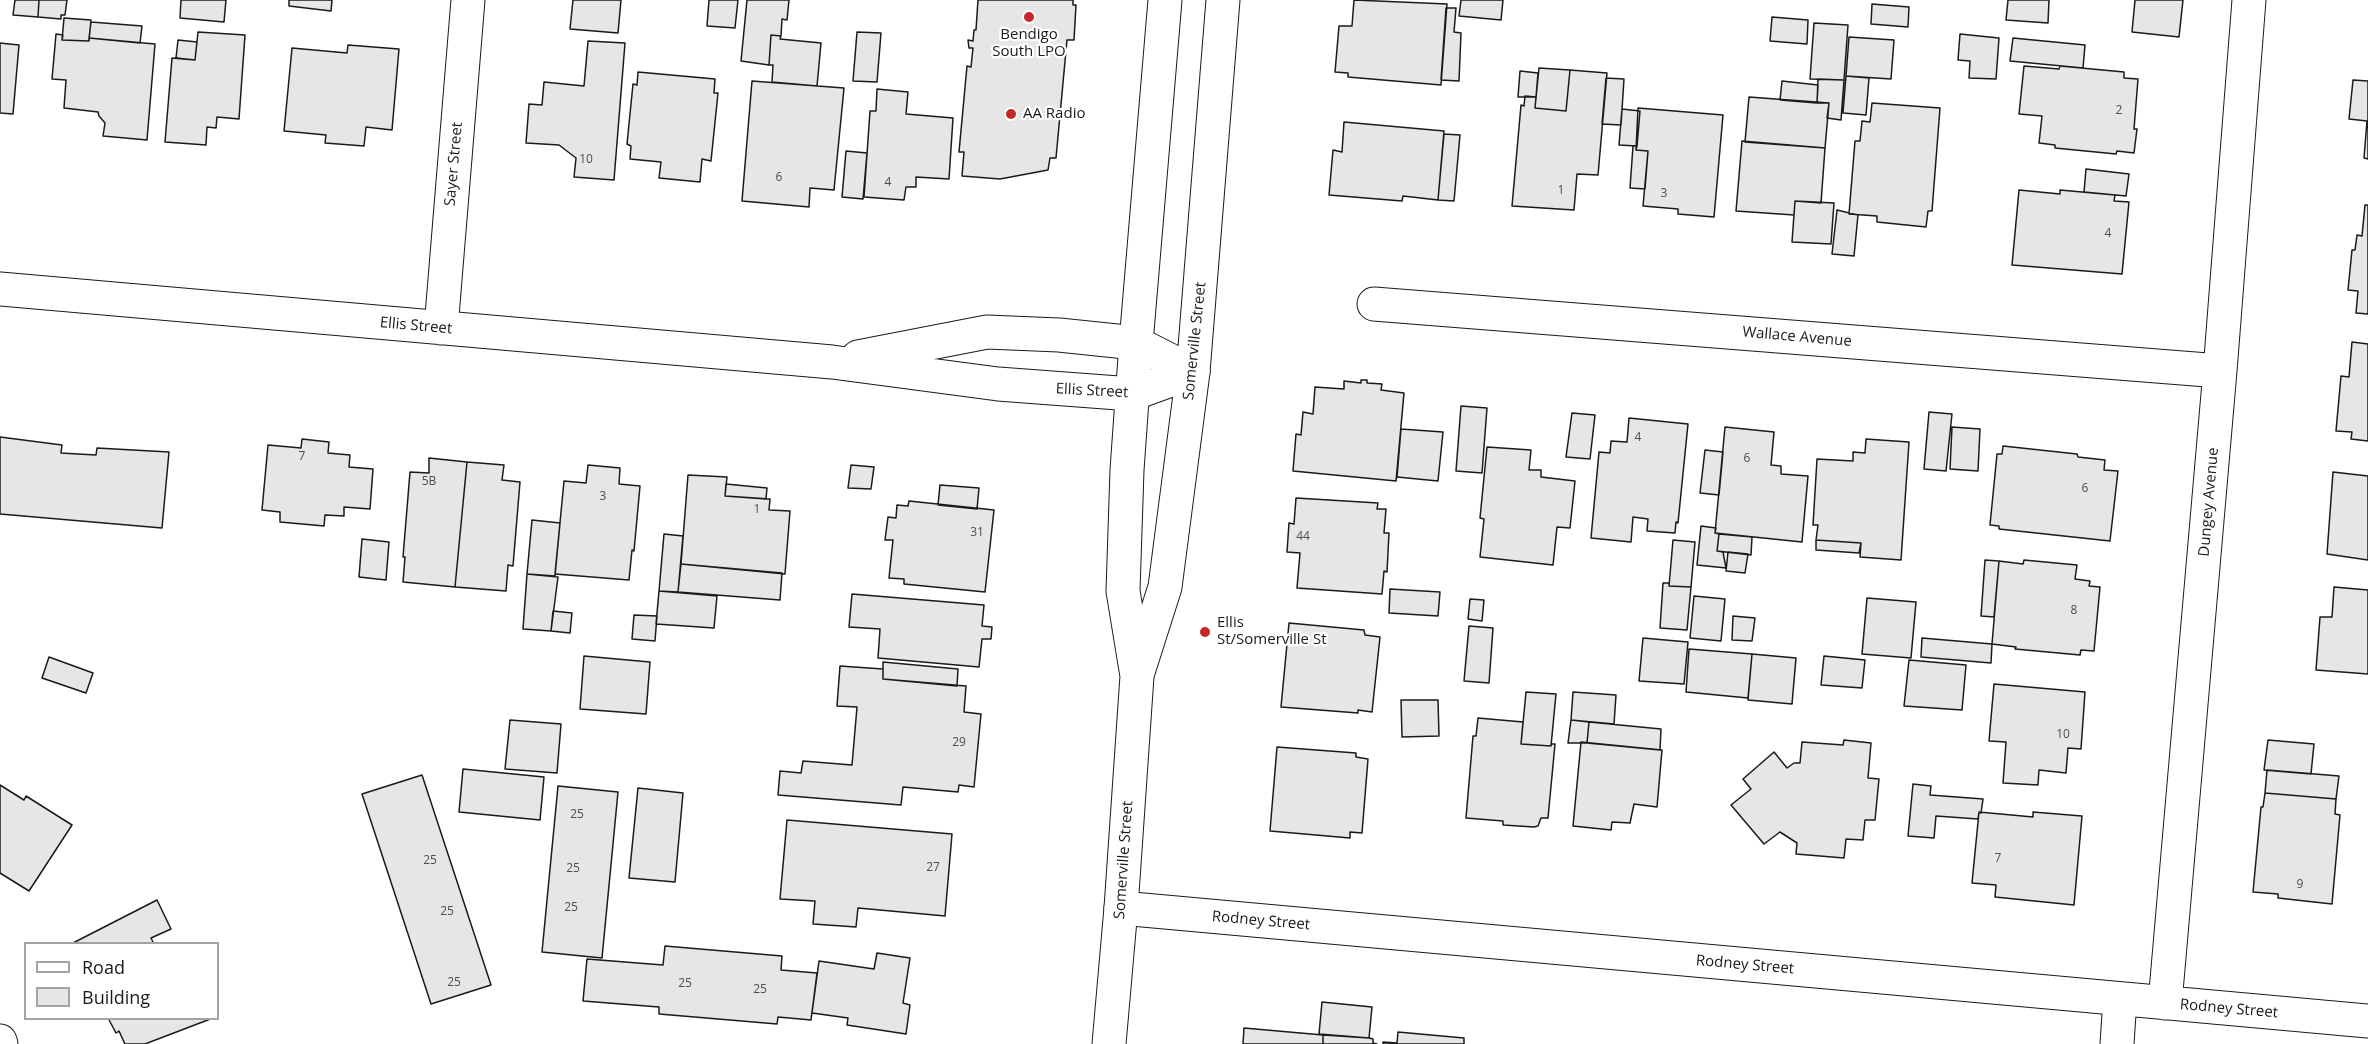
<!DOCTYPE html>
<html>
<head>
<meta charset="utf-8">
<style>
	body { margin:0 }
	#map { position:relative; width:2368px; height:1044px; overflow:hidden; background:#fff; font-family:"Open Sans",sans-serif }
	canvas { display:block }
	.legend { position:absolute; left:24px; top:942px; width:195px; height:78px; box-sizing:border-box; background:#fff; border:2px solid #a3a3a3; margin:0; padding:8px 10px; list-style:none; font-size:18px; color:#1a1a1a }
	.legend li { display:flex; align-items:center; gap:12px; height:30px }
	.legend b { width:30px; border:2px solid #a3a3a3 }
</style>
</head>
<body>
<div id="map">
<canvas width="2368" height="1044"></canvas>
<ul class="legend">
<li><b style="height:8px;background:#fff"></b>Road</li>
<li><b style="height:16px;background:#e6e6e6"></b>Building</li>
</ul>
</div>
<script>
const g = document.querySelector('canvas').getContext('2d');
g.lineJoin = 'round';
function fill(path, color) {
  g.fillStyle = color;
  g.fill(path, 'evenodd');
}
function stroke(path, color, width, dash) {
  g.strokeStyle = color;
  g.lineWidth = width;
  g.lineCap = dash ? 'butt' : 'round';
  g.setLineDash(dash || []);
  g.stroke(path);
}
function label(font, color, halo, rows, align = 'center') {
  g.font = font + ' "Open Sans",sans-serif';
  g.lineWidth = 4.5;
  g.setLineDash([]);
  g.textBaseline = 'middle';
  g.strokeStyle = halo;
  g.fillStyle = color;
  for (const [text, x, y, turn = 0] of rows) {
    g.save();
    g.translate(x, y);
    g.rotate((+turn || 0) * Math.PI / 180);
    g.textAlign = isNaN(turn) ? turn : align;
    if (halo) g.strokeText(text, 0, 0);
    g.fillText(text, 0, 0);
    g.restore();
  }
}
const building = new Path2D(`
	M15 0H39L38 17 13 15Z
	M39 0H67L65 15H61V19L38 17Z
	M181 0H226L224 22 180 18Z
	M289 0H332L331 11 289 6Z
	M573 0H621L618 33 570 29Z
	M709 0H738L735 28 707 26Z
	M747 0H789L787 20 782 19 781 36 771 35 769 65 741 61Z
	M978 0H1073V5H1076L1074 40H1067L1056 158H1050L1048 170 1000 179 962 176 964 152H959L967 66 971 67 973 48H969L968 40 973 41 974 30H976Z
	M1354 0 1447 4 1441 85 1348 77V73L1335 72 1339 26H1352Z
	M1461 0H1503L1501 20 1459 16Z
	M2008 0H2049L2048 23 2006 20Z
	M2135 0H2183L2179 37 2132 32Z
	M1872 4 1909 7 1908 27 1871 24Z
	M1446 8H1456L1454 32 1461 33 1459 81 1441 80Z
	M1772 17 1808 20 1807 44 1770 41Z
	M64 18 91 20 89 41 62 40Z
	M91 22 142 26 140 43 89 38Z
	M1814 23 1848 25 1844 80 1810 79Z
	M198 32 245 35 239 119 217 117 216 128 207 127 206 145 165 142 172 58 195 60Z
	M857 32 881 33 877 82 853 81Z
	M56 34 63 35 62 40 89 41V38L155 44 147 140 103 136 105 123 99 116 98 112 64 108 66 80 52 79Z
	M1960 34 1999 38 1996 79 1969 78 1970 61 1958 60Z
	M771 35 781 36 780 39 821 43 817 86 772 82 773 65H769Z
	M1849 37 1894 40 1891 79 1846 76Z
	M2013 38 2085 45 2083 68 2010 61Z
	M178 40 197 42 195 60 176 58Z
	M588 41 625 43 614 180 574 177 576 158 559 145 526 143 529 104 542 105 544 82 584 86Z
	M0 43 19 45 13 114 0 113Z
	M348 45 399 49 392 130 366 127 364 146 325 143 326 135 284 131 292 48 347 53Z
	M2024 66 2059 69 2060 66 2124 72V78L2138 79 2134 129H2137L2134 153 2117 151 2116 154 2055 148V145L2039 143 2042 116 2019 114Z
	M1539 68 1570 70 1566 111 1535 108Z
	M1570 70 1607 73 1598 175 1577 174 1574 210 1512 206 1521 105 1524 106 1525 96 1536 97 1535 108 1566 111Z
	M1520 71 1538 73 1536 97H1518Z
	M638 72 715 79 714 93H718L711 161 702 159 700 182 659 178 661 162 630 159 631 146 627 144 633 84 637 85Z
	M1846 76 1869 78 1866 115 1843 113Z
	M1606 78 1624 79 1621 125 1602 124Z
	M1818 79 1844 80 1841 120 1827 118 1829 103H1817Z
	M2353 80 2368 81V159L2364 158 2367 121 2349 119Z
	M752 81 844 88 834 190 810 188 809 207 742 201Z
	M1782 81 1818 85 1817 103 1780 100Z
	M877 89 908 92 906 114 953 118 949 179 916 177V187H906L904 200 864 197 870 111H876Z
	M1749 97 1829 103 1825 148 1745 142Z
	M1872 103 1940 108 1932 211H1928L1926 227 1877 222V216L1849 214 1855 141H1860L1862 121 1870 122Z
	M1638 108 1723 115 1714 217 1678 214V209L1643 206 1648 151 1636 150Z
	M1622 109 1640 111 1637 146 1619 145Z
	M1344 122 1444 131 1438 200 1403 196 1402 201 1329 195 1333 150 1342 152Z
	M1444 134 1460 135 1454 201 1438 200Z
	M1742 141 1825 148 1821 203 1795 201 1794 215 1736 211Z
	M1633 146H1637L1636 150 1648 151 1645 189 1630 188Z
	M846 151 867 153 863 199 842 197Z
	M2086 169 2129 174 2126 196 2084 192Z
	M2019 190 2060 194V190L2115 195 2114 201 2129 202 2122 274 2012 265Z
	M1795 201 1834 203 1831 244 1792 242Z
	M2365 205H2368V314L2356 313 2358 291 2348 290 2352 250H2355L2357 235 2362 236Z
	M1837 210 1858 215 1854 256 1832 254Z
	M2352 342 2368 344V441L2351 439 2352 432 2336 431 2341 376 2349 377Z
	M1361 380H1367V383L1382 384 1381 390 1404 393 1396 481 1293 471 1296 434 1301 435 1303 412 1313 414 1315 387 1344 389V381L1361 383Z
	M1461 406 1487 408 1482 473 1456 471Z
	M1929 412 1952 414 1946 471 1924 469Z
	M1572 413 1595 415 1590 459 1566 457Z
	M1629 418 1688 424 1678 523 1676 522 1675 533 1647 531 1648 519 1633 517 1631 542 1591 538 1599 452 1610 453 1611 441 1627 442Z
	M1725 427 1774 432 1771 465 1781 466V474L1808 476 1802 542 1715 533Z
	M1952 427 1980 429 1978 471 1950 469Z
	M1401 429 1443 432 1438 481 1397 477Z
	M0 437 62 445 61 453 96 455 97 448 169 452 162 528 0 514Z
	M302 439 329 442 328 453 350 455 349 467 373 469 370 509 344 507V516L325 515 324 526 280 522V512L262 510 268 445 301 448Z
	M1866 439 1909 442 1901 560 1860 557 1861 543 1816 540 1818 525H1813L1817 459 1853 461V452L1865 453Z
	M2003 446 2077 454 2078 457 2105 460 2104 470 2118 471 2110 541 1999 529V526L1990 525 1997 454H2002Z
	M1487 447 1531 450 1529 470H1541V477L1575 481 1570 528 1557 527 1553 565 1480 557 1484 519 1480 518Z
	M1705 450 1723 452 1719 495 1700 493Z
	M429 458 467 462 455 587 403 582 405 557H403L410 472 429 473Z
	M467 462 504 465 502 480 520 482 513 566 508 565 506 591 455 587Z
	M588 465 620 468 619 484 640 486 634 551 632 550 629 580 555 574 564 481 586 483Z
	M851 465 874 467 871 489 848 488Z
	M2333 472 2368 476V560L2327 554Z
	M688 475 727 477 725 496 770 499 769 510 790 511 785 574 681 564Z
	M726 484 767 488 766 499 725 496Z
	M940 485 979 488 977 509 938 505Z
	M1296 498 1378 503 1377 509H1386L1384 533H1389L1387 572 1384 571 1382 594 1297 588 1300 553 1287 552 1289 523 1294 524Z
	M909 501 994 510 985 592 904 584V579L889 578 893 540H885L888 517 896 518 897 505 908 506Z
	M532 520 560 523 555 576 527 574Z
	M1701 526 1716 528 1715 533 1719 534 1717 551 1723 552 1726 568 1697 565Z
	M664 534 683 536 678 592 659 591Z
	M1719 534 1752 537 1751 555 1717 551Z
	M362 539 389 542 386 580 359 577Z
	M1673 540 1695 542 1691 587 1669 586Z
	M1816 540 1861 543 1859 553 1816 550Z
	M1728 552 1748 554 1745 573 1726 571Z
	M1985 560 1999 561 1994 617 1981 616Z
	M2024 560 2077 565 2075 579 2090 581 2089 586 2100 587 2094 651 2081 650 2080 655 2015 649 2016 647 1992 644 1999 561 2023 564Z
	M681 564 782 573 780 600 678 592Z
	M527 574 558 577 551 631 523 629Z
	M1663 583H1669V586L1691 587 1687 630 1660 628Z
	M2334 587 2368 590V674L2316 670 2320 617H2332Z
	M1390 589 1440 592 1438 616 1389 613Z
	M659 591 717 596 714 628 656 624Z
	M852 594 984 605 982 626 992 627 991 639H982L979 667 878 658 880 629 849 627Z
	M1694 596 1725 599 1721 641 1690 638Z
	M1867 598 1916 602 1911 658 1862 654Z
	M1470 599 1484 600 1482 621 1468 619Z
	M553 611 572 613 570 633 551 631Z
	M634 615 657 616 655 641 632 639Z
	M1733 616 1755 618 1752 641 1732 640Z
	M1289 623 1364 630 1365 635 1380 637 1372 712 1358 710V713L1281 707Z
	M1469 626 1493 628 1489 683 1464 681Z
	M1643 638 1688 642 1684 684 1639 681Z
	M1922 638 1992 644 1991 663 1921 657Z
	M1689 649 1752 654 1748 698 1686 692Z
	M1752 654 1796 658 1792 704 1748 700Z
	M584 656 650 662 646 714 580 709Z
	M1824 656 1865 660 1862 688 1821 685Z
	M49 657 93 673 86 693 42 678Z
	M1909 660 1966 665 1962 710 1904 706Z
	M883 662 958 669 957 686 883 679Z
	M840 666 883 669V679L966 686 964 712 981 714 974 787 959 785 958 792 903 787 901 805 778 795 780 771 801 773 803 761 852 765 857 707 837 706Z
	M1994 684 2085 692 2081 749 2068 748 2066 773 2039 770 2038 785 2003 783 2006 742 1989 741Z
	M1526 692 1556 694 1551 746 1521 744Z
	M1573 692 1616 695 1614 724 1571 720Z
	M1401 700H1438L1439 736 1402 737Z
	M1478 718 1523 722 1521 744 1551 746V744H1555L1548 818H1541L1538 826 1534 827 1503 825V821L1466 818 1473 736H1476Z
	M510 720 561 724 557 773 505 769Z
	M1571 720 1589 722 1587 743H1568Z
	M1589 722 1661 729 1660 750 1587 743Z
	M1844 740 1871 743 1868 778 1879 779 1875 820H1865L1863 840 1846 839 1844 858 1796 854 1797 843 1780 832 1764 844 1731 805 1751 789 1743 779 1774 752 1787 768 1794 763H1800L1802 742 1843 745Z
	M2268 740 2314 744 2311 774 2264 770Z
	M1581 742 1662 750 1657 807 1634 804 1630 823 1612 822 1611 830 1573 826Z
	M1277 747 1356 753V757L1368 759 1362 833 1350 832V838L1270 831Z
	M463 769 544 777 540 820 459 812Z
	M2267 770 2339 776 2336 799 2265 793Z
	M422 775 491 985 431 1004 362 794Z
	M1913 784 1931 786 1930 795 1983 799 1981 813 1979 812 1978 819 1936 816 1934 838 1908 836Z
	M0 785 24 800 26 796 72 825 29 891 0 873Z
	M558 786 618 792 602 958 542 952Z
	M638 788 683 793 675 882 629 878Z
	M2265 793 2336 799 2335 814 2340 815 2332 904 2278 898V894L2253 892 2261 807H2263Z
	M1979 812 2033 817V812L2082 816 2074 905 1995 897 1996 885 1972 883Z
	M787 820 952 834 945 916 858 908 856 927 813 924 815 901 780 899Z
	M157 900 171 929 151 938 154 944H71Z
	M665 946 782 956 781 970 817 973 811 1020 778 1017 777 1024 659 1014V1007L583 1001 587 959 663 965Z
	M877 953 910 958 903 1003 910 1005 906 1034 847 1025 848 1018 812 1013 819 961 874 969Z
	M1322 1002 1372 1007 1369 1038 1319 1034Z
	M108 1018H213L145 1044H125L119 1031 116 1033Z
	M1244 1028 1323 1035V1044H1243Z
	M1398 1032 1464 1038V1044H1383V1042L1397 1043Z
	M1323 1035 1369 1038 1373 1039V1043L1377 1044H1323Z`);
fill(building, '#e6e6e6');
stroke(building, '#1a1a1a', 1.5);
const minor = new Path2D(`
	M0 289 832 362 998 384 1132 394 1193 372
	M1374 304 2220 371
	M441 328 468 0
	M858 357 987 332 1059 335 1136 343 1193 372
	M1121 908 2368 1021
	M2165 1003 2220 371 2249 0
	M0 1041 1 1044
	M2117 1044 2120 999`);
const tertiary = new Path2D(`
	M1138 672 1165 587 1193 372 1223 0
	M1109 1044 1121 908 1137 676 1123 591 1127 470 1136 343 1165 0`);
stroke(minor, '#1a1a1a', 35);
stroke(tertiary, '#1a1a1a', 35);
stroke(minor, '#fff', 33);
stroke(tertiary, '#fff', 33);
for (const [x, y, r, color] of [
	[1029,17,6,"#c62828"],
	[1011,114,6,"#c62828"],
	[1205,632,6,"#c62828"]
]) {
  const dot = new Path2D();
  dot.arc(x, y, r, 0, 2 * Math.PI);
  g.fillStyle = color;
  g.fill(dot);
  stroke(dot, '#fff', 2);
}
label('12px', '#4d4d4d', null, [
	["2",2119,111],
	["10",586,160],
	["6",779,178],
	["4",888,183],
	["1",1561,191],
	["3",1664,194],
	["4",2108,234],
	["4",1638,438],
	["7",302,457],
	["6",1747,459],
	["5B",429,482],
	["6",2085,489],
	["3",603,497],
	["1",757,510],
	["31",977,533],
	["44",1303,537],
	["8",2074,611],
	["10",2063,735],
	["29",959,743],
	["25",577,815],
	["7",1998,859],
	["25",430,861],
	["27",933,868],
	["25",573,869],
	["9",2300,885],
	["25",571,908],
	["25",447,912],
	["25",454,983],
	["25",685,984],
	["25",760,990]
]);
label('15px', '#1a1a1a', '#fff', [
	["Bendigo",1029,35,"center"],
	["South LPO",1029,52,"center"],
	["AA Radio",1023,114],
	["Ellis",1217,623],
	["St/Somerville St",1217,640]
], 'left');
label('15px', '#1a1a1a', '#fff', [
	["Sayer Street",454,164,-85],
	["Ellis Street",416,326,5],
	["Wallace Avenue",1797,337,5],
	["Somerville Street",1195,341,-84],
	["Ellis Street",1092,391,3],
	["Dungey Avenue",2209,502,-85],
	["Somerville Street",1124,860,-86],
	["Rodney Street",1261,921,5],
	["Rodney Street",1745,965,5],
	["Rodney Street",2229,1009,5]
]);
</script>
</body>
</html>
